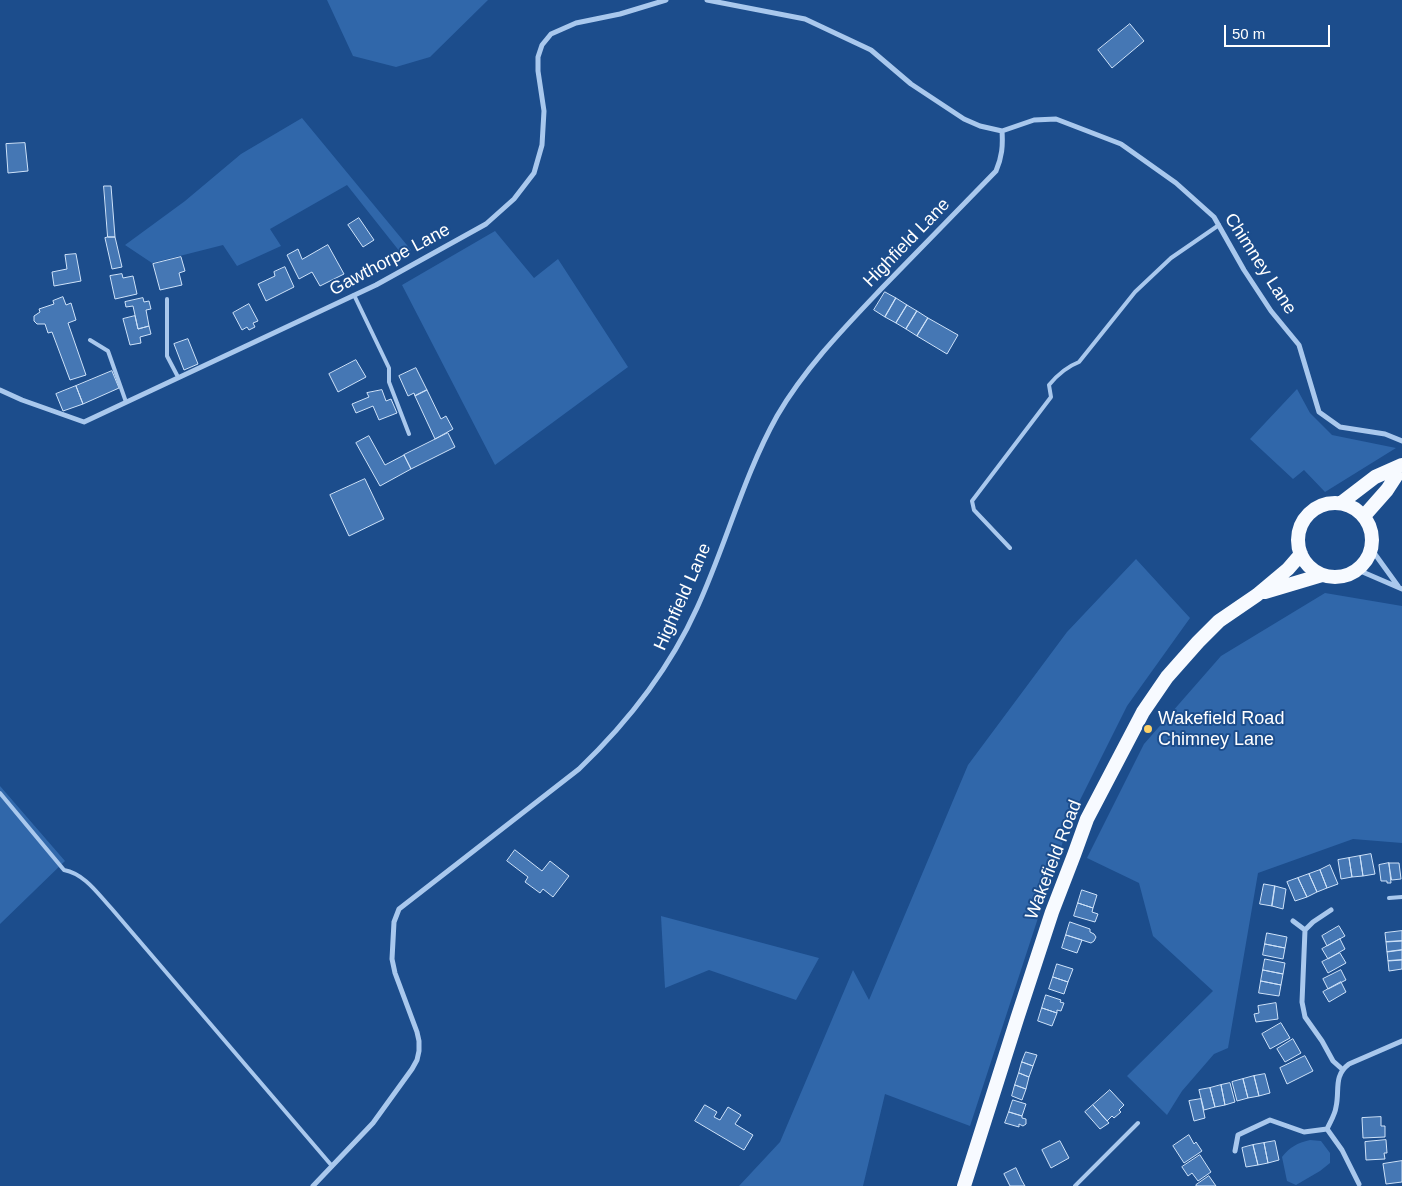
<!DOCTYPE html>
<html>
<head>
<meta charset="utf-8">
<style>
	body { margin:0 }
	#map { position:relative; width:1402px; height:1186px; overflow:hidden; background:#1c4d8c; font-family:Arial,sans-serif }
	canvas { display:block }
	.scale { position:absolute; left:1224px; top:25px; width:106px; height:22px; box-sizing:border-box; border:2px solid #fff; border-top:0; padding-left:6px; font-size:15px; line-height:18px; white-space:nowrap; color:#fff; -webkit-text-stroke:4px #1c4d8c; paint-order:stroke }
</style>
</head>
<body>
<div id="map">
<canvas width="1402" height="1186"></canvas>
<div class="scale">50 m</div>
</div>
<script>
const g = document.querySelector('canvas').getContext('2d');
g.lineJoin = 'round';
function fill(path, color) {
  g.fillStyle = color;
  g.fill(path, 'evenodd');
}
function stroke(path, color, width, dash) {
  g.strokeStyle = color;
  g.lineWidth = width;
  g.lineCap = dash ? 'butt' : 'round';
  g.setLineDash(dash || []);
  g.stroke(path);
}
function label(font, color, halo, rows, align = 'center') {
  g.font = font + ' Arial,sans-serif';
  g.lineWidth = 4;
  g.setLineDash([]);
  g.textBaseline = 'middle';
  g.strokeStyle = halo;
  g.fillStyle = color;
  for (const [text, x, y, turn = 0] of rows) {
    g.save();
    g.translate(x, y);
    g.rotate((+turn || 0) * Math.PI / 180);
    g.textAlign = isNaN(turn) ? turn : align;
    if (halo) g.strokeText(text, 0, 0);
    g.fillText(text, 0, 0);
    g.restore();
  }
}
fill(new Path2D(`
	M327 0H488L430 57 396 67 353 56Z
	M302 118 411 250 404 257 347 185 270 229 281 246 237 266 223 245 152 263 125 245 185 201 241 154Z
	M495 231 534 278 558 259 628 367 495 465 402 285Z
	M1297 389 1310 413 1332 435 1396 448 1325 492 1304 470 1293 479 1250 439Z
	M1136 559 1190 618 1127 706 1070 820 970 1126 885 1094 863 1186H739L780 1142 853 970 869 1000 968 765 1067 632Z
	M1325 593 1402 606V843L1353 839 1258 873 1228 1048 1214 1054 1182 1091 1167 1115 1127 1076 1213 991 1153 936 1139 883 1087 858 1144 744 1221 656Z
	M0 786 65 861 0 924Z
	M661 916 819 958 796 1000 709 970 665 988Z
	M1310 1140 1321 1141 1330 1153V1163L1320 1171 1296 1185 1287 1181 1282 1157C1290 1147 1297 1143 1310 1140Z`), '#3067aa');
const building = new Path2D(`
	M1130 24 1144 41 1112 68 1098 50Z
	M25 143 28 171 8 173 6 144Z
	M104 186H111L115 237H108Z
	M359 218 374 240 363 247 348 225Z
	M108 237H115L122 267 112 269 105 238Z
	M328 245 344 274 320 286 312 272 299 279 287 255 298 249 302 259Z
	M76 254 81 281 54 286 52 272 67 269 65 255Z
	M181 257 185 271 179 273 182 285 160 290 153 264Z
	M285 267 294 287 266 301 258 284 275 276 274 272Z
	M122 274 123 278 133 276 137 294 115 299 110 276Z
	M885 292 896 298 885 317 874 310Z
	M63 297 66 305 71 303 76 320 68 323 86 375 70 380 52 332 48 333 45 324H37L34 321V316L40 312 39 309 54 304 53 301Z
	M143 298 144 302 149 301 151 309 146 310 149 326 138 329 133 306 126 307 125 302Z
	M896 298 907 305 896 323 885 317Z
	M249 304 258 321 253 323 255 327 249 330 247 327 242 330 233 313Z
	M907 305 917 311 906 329 896 323Z
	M917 311 928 318 917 336 906 329Z
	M135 316 138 329 149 326 151 334 140 337 141 343 130 345 123 319Z
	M928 318 958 335 947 354 917 336Z
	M188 339 198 364 184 370 174 344Z
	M356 360 366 377 338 392 329 374Z
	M416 368 427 390 415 396 414 393 408 396 399 376Z
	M112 371 119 388 83 404 76 386Z
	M76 386 83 404 63 411 56 394Z
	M382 390 386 401 391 399 397 413 379 420 373 406 356 413 352 404 369 397 367 393Z
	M427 390 441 419 446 416 453 429 435 439 415 396Z
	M448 433 455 447 411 469 404 455Z
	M369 436 385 465 404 455 411 469 380 486 356 443Z
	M365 479 384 519 349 536 330 495Z
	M515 850 542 871 550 861 569 876 553 897 543 889 540 893 525 882 528 877 507 861Z
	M1371 854 1375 874 1363 876 1360 856Z
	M1360 856 1363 876 1352 877 1349 858Z
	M1349 858 1352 877 1341 879 1338 860Z
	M1389 863 1391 883H1387V881H1381L1379 865Z
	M1389 863H1399L1401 879 1392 880Z
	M1330 865 1338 884 1327 888 1320 870Z
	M1320 870 1327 888 1317 892 1309 874Z
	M1309 874 1317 892 1307 897 1298 878Z
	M1298 878 1307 897 1295 901 1287 882Z
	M1264 884 1275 886 1272 906 1260 904Z
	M1275 886 1286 889 1283 909 1272 906Z
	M1082 890 1097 895 1093 908 1078 903Z
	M1078 903 1093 908 1092 912 1098 914 1095 922 1074 916Z
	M1070 922 1090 929V932L1094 934 1096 937 1094 941 1091 943 1066 935Z
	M1339 926 1345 936 1327 946 1322 936Z
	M1402 931V941L1386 942 1385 933Z
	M1267 933 1287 937 1285 948 1265 944Z
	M1066 935 1082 940 1077 953 1062 948Z
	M1340 939 1345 949 1328 959 1322 949Z
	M1402 941V950L1387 952 1386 942Z
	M1265 944 1285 948 1283 959 1263 955Z
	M1402 950V960L1388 961 1387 952Z
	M1340 953 1346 963 1328 973 1322 962Z
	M1265 959 1285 963 1283 974 1263 970Z
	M1402 960V969L1389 971 1388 961Z
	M1057 964 1073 969 1068 982 1053 977Z
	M1263 970 1283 974 1281 985 1261 981Z
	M1341 970 1346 980 1328 989 1323 979Z
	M1053 977 1068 982 1064 994 1049 989Z
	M1261 981 1281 985 1279 996 1259 993Z
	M1341 982 1346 992 1329 1002 1323 992Z
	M1046 995 1061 1000 1060 1002 1064 1003 1061 1011 1057 1010V1013L1042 1008Z
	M1276 1003 1278 1019 1256 1022 1254 1014 1259 1013 1258 1006Z
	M1042 1008 1057 1013 1052 1026 1038 1021Z
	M1281 1023 1290 1038 1270 1049 1262 1034Z
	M1293 1039 1301 1053 1285 1062 1277 1049Z
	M1026 1052 1037 1055 1033 1066 1022 1062Z
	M1305 1056 1313 1071 1287 1084 1280 1068Z
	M1022 1062 1033 1066 1029 1077 1019 1073Z
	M1019 1073 1029 1077 1026 1089 1015 1085Z
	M1265 1074 1270 1093 1259 1096 1254 1076Z
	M1254 1076 1259 1096 1248 1098 1243 1079Z
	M1243 1079 1248 1098 1237 1101 1232 1082Z
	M1230 1083 1235 1102 1225 1105 1221 1085Z
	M1015 1085 1026 1089 1022 1100 1012 1096Z
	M1221 1085 1225 1105 1215 1107 1210 1088Z
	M1210 1088 1215 1107 1204 1110 1199 1090Z
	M1110 1090 1124 1105 1119 1110 1121 1112 1114 1118 1112 1116 1107 1121 1093 1105Z
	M1201 1099 1205 1118 1194 1121 1189 1101Z
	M1013 1100 1026 1104 1022 1116 1009 1112Z
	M705 1105 717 1112 714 1117 720 1120 728 1107 741 1115 735 1124 753 1135 744 1150 695 1121Z
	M1093 1105 1109 1123 1100 1129 1085 1112Z
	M1009 1112 1022 1116V1118L1026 1119V1124L1023 1126 1019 1124V1127L1005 1123Z
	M1381 1117V1126H1385V1137L1363 1138 1362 1118Z
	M1189 1135 1194 1144 1196 1142 1202 1151 1184 1163 1173 1146Z
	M1386 1140 1387 1153H1384L1385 1159 1366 1160 1365 1142Z
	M1060 1141 1069 1158 1051 1168 1042 1150Z
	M1275 1141 1279 1160 1268 1163 1264 1143Z
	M1264 1143 1268 1163 1258 1165 1253 1145Z
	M1253 1145 1258 1165 1246 1167 1242 1148Z
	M1200 1155 1211 1172 1198 1181 1192 1173 1188 1176 1182 1167Z
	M1402 1161V1182L1386 1184 1383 1164Z
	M1016 1168 1022 1181 1025 1186H1010L1004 1174Z
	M1209 1176 1216 1186H1196V1185Z`);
fill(building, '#4577b4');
stroke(building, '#cee2f9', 1);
stroke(new Path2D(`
	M354 295 389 368V382L409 434
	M167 299V356L178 377
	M90 340 108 351 126 402
	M1010 548 974 510 972 501 1051 397 1049 385C1058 374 1066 367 1079 362L1135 292 1171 258 1219 225
	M0 793 64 870C85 874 98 894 112 909L332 1166
	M1389 898 1402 897
	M1075 1186 1138 1123`), '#a9c8ed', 4);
stroke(new Path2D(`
	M707 0 805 19 871 50 911 84 964 119 980 126 1002 131 1034 120 1056 119 1121 144 1176 183 1214 217 1244 270 1271 311 1299 345 1319 412 1340 427 1385 434 1402 441
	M0 390 22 400 84 422 376 285 486 224 514 199 534 173 542 145 544 111 538 71V57L542 45 551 34 576 23 620 14 666 0
	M1372 550 1398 586
	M1358 570 1402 589
	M1331 910 1313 922 1305 930 1302 1002 1305 1017 1322 1041 1333 1061 1342 1069
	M1293 921 1305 930
	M1327 1129 1342 1150 1359 1184
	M1235 1151 1238 1135 1270 1120 1304 1132 1327 1129C1330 1122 1335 1115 1336 1107 1340 1090 1333 1076 1349 1064L1402 1041
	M313 1186 373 1123 412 1069 417 1060 419 1051V1041L417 1032 395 973 392 959 394 922 399 909 579 769C628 722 669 670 697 608 726 545 743 477 777 416 805 368 844 328 882 288 920 249 958 210 996 171 1002 157 1003 146 1002 131`), '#a9c8ed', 5);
stroke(new Path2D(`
	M1298 540a37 37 0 1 1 74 0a37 37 0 1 1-74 0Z
	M1341 503 1375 477 1402 465
	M1364 516 1387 490 1402 467
	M1265 592 1322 575
	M964 1186 1017 1019 1052 912 1074 855 1087 819 1143 712 1167 677 1198 642 1219 621 1257 595 1288 569 1301 554`), '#f7faff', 14);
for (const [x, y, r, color] of [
	[1148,729,5,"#fdd167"]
]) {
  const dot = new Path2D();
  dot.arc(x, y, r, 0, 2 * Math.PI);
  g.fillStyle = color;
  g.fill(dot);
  stroke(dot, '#1c4d8c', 2);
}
label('18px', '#fff', '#1c4d8c', [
	["Highfield Lane",907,243,-46],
	["Gawthorpe Lane",390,260,-28],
	["Chimney Lane",1260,264,57],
	["Highfield Lane",683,597,-66],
	["Wakefield Road",1054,860,-69]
]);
label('18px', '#fff', '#1c4d8c', [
	["Wakefield Road",1158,719],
	["Chimney Lane",1158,740]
], 'left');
</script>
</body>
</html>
